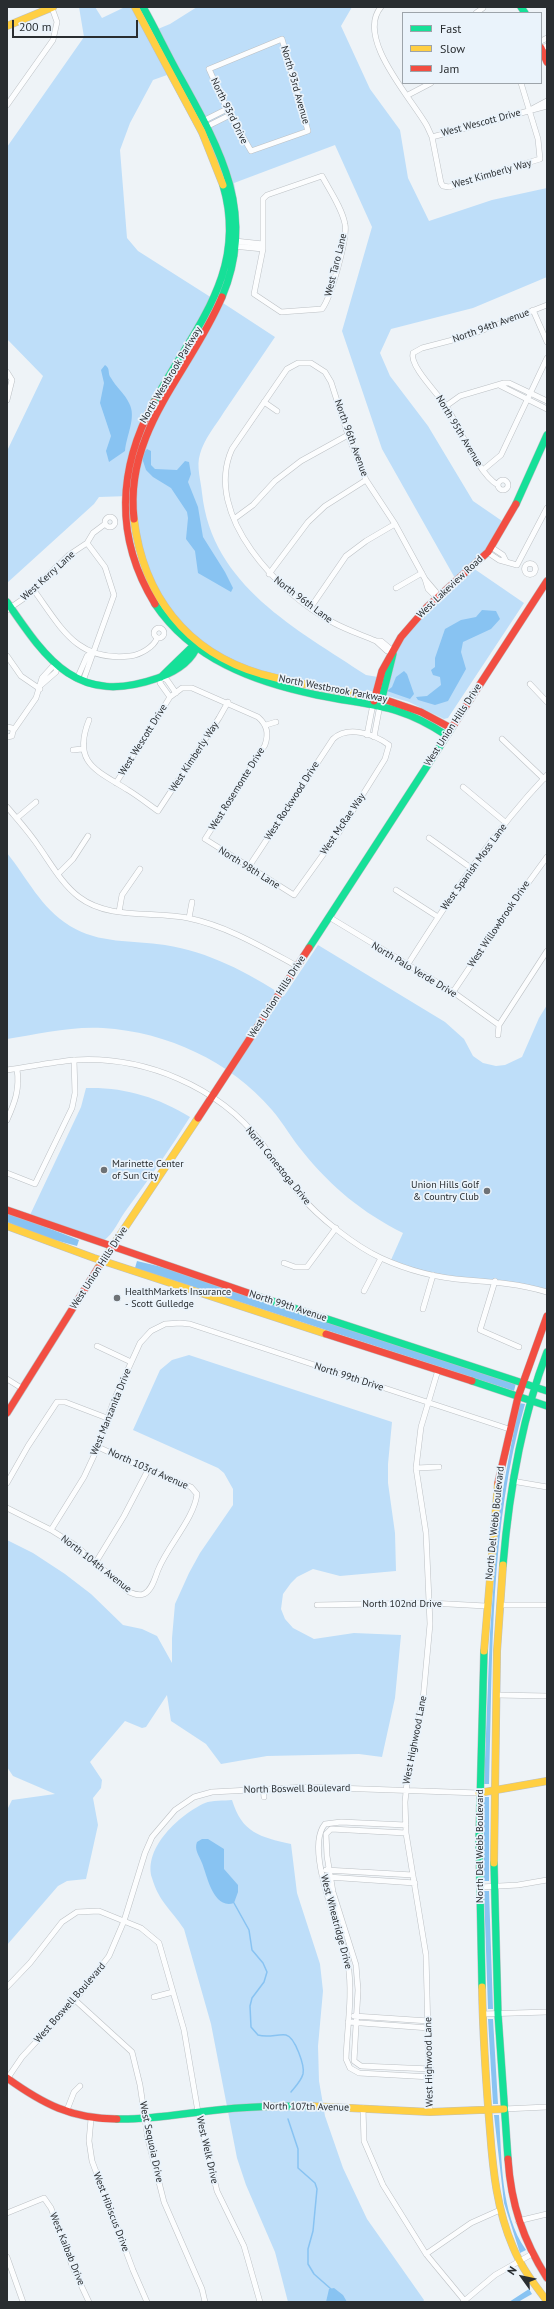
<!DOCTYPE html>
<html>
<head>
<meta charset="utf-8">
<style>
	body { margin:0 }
	#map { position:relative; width:554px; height:2309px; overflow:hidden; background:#eef3f7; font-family:"PT Sans",sans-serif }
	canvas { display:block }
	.frame { position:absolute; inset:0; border:8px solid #292d30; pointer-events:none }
	.legend { position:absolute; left:402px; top:12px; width:140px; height:72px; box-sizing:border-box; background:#eaf3fb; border:1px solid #9da4aa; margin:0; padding:5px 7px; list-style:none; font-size:12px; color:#292d30 }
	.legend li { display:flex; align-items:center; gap:8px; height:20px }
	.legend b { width:20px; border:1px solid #9da4aa }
	.north { position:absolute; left:502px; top:2257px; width:40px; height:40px; -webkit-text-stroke:3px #eaf3fb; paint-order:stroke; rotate:303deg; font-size:11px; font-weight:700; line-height:16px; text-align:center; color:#292d30 }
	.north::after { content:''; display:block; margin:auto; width:14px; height:18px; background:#292d30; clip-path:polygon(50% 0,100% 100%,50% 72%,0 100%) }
	.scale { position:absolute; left:12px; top:20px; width:126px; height:18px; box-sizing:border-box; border:2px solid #292d30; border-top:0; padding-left:5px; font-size:12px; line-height:14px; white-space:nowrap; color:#292d30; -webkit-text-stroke:3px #eaf3fb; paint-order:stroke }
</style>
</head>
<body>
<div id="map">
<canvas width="554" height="2309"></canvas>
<div class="frame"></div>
<ul class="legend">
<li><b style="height:5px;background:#16e098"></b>Fast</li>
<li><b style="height:5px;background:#ffcf43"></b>Slow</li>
<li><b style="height:5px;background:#f24e42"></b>Jam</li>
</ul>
<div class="north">N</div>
<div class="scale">200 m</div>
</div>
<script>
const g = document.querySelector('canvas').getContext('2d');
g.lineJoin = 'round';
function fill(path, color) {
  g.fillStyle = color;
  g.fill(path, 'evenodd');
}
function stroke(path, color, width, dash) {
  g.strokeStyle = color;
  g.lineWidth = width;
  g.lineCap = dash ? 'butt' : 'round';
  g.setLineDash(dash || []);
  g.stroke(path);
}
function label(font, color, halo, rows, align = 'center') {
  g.font = font + ' "PT Sans",sans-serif';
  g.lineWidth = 3.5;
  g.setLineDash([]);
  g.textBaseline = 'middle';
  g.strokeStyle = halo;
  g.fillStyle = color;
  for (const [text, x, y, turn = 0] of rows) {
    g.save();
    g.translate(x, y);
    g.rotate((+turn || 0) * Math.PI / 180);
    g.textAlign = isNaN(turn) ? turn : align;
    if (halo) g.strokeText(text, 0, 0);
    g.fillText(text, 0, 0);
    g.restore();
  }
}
fill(new Path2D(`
	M79 7H95L102 18 125 7H138L153 31 170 24 197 7H352L341 26 370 89 400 130 408 178 429 221 492 200 547 188V277L473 308 391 329 380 353 390 376 428 426 473 501 505 523 473 568 524 603 448 718 444 719 409 702 371 691 353 696 321 691 265 678 234 666 174 622 134 544 129 518V496L99 497 94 504 7 583V451L43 376 7 339V147L84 37ZM167 75C205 146 252 216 212 298L138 251 127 238 120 150 130 123 153 80ZM335 145 372 227 342 331 382 449 456 580 395 642 378 677 366 675C297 629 212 586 202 493 201 481 196 466 200 454 204 439 216 425 224 412 241 387 258 362 275 337L223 303C240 264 242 224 234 183Z
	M7 853C28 879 40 907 70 926 99 944 132 940 165 945 209 952 247 972 284 996L318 945 445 1022 464 1039 473 1056 483 1063 496 1066 505 1065 522 1057 539 1018 547 1005V1292L433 1275 391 1260 403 1233C363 1213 331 1187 303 1152 292 1139 284 1124 272 1110 230 1061 167 1032 103 1028 71 1026 38 1034 7 1039Z
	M86 1088C125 1087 157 1097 190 1117 170 1149 149 1179 127 1209 119 1219 114 1234 103 1241L30 1215 81 1107Z
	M189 1355 392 1422 388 1464V1483L395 1533 396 1571 340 1576 313 1569 297 1577 291 1583 283 1594 281 1609 285 1619 293 1628 314 1639 354 1633 401 1635 395 1698 382 1757 359 1754 267 1756 221 1764 206 1744 171 1721 167 1695 146 1727 142 1728 125 1721 90 1762 102 1780 101 1788 93 1798 98 1825 86 1879 67 1881 58 1886 7 1945V1810L12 1800 55 1794 13 1776 7 1767V1540L33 1553 65 1574 91 1594 123 1625 142 1629 157 1636 172 1663V1638L175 1604 189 1573 200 1553 233 1505V1489L224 1473 218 1468 133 1430 160 1370 172 1360Z
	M232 1800C242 1833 260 1837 291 1844L297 1893 320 1964 323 1991 318 2046 319 2081 325 2116 343 2168 367 2219 424 2300 423 2302H288L275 2252 246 2185 237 2158 211 2024 184 1929C171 1909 159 1902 152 1878 143 1848 180 1814 205 1803 212 1800 224 1801 232 1800Z`), '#bedef9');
fill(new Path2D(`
	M105 365C111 369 107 373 111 378 116 387 125 394 129 403 137 417 126 436 125 451L109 462 106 451 111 436 100 403 104 383 101 370Z
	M147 449 151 451V465L155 469 177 470 185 461 189 462 191 474 188 482 198 507 203 537 225 572 233 588 231 592 198 573 195 551 186 539 188 518 187 512 171 488 153 477 146 470 141 455Z
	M482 610 496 611 500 619 491 629 463 642 461 652 466 669 448 701 435 705 418 700 416 697 427 696 441 685 440 677 433 675 431 670 435 667V658L445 629 461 620 476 617Z
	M404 671 407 674 414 694 410 699 387 691 392 687 396 677Z
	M7 1212 79 1240 77 1246 40 1236 7 1222Z
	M137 1261 170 1269 516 1383 514 1391 135 1268Z
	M519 1403 525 1404C489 1527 493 1658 489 1784H484L490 1633 499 1510Z
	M484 1797H489V1881H484Z
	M202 1839H208L224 1849V1869L238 1885V1892L234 1903C213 1910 207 1875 202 1863 199 1855 194 1850 197 1842Z
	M484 1891H489L493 2009H488Z
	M488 2019H493L498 2104H493Z
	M494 2115H499C502 2159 500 2213 526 2250L520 2253 504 2203Z
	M334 2288 343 2295 347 2302H326L329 2289Z
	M529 2289 532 2294 518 2302H509Z`), '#88c3f2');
stroke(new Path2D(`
	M234 1903 249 1930 252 1950 263 1963 267 1972 264 1982 252 1998 250 2006 251 2027 258 2035C268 2038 277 2034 286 2035 295 2037 305 2066 303 2074 301 2081 296 2086 291 2092
	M288 2119 298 2149V2168L315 2183 317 2189 313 2231 308 2249V2264L314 2274 331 2289`), '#88c3f2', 1.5);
const street = new Path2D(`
	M381 7C355 38 412 99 427 126L432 137 441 183 443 186 449 187 540 159 538 139 521 83
	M476 13 483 8
	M282 39 308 131 251 151 227 109 209 69Z
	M541 41 547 38
	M541 48 547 46
	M408 95 431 83
	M7 105 53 40 57 22 52 8
	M530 110 547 101
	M201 122 227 109
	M204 128 230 115
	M432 137 547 106
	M322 176C330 191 342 208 345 224 348 238 331 297 322 309L281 312 254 294 263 249V199L267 195Z
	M235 241 263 244
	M233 246 263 249
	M533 310 547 342
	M7 372 12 380 7 400
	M501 386 547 409
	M264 402 277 411
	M446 406 460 396 504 383H509L547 401
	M483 470 501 455 547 358
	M498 485a5 5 0 1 1 10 0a5 5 0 1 1-10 0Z
	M498 485C478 474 459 426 446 406 439 395 409 366 413 353L422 348 468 336 547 305
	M105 522a5 5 0 1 1 10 0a5 5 0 1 1-10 0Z
	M234 519 253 505 275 481 301 461 348 435
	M491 547 503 555 506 561
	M487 552 499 560 517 565 547 508
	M524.5 569a5.5 5.5 0 1 1 11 0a5.5 5.5 0 1 1-11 0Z
	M269 574 308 522 325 506 366 480
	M425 579 428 589 437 598
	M396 588 422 573
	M33 589C61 627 76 662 130 656 140 655 154 647 157 638
	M311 607 346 556 366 541 395 524
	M7 610 23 599 69 555 87 543 93 533 105 524
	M154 633a5 5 0 1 1 10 0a5 5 0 1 1-10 0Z
	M376 641 387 651H393
	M393 651 381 641H376C362 635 347 630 334 623 280 595 202 515 232 449L287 369 298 363H311L325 372 331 382 348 435 366 480 395 524 425 579 436 592 437 598
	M7 656 21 676 40 689
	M77 679 87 656 92 652
	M83 681 114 595 105 567 87 543
	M530 684 547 702
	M170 697 160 683 161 677 167 680 176 693
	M89 720C72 763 96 770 128 790 138 796 148 804 158 811L219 718 228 702
	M266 725 276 722
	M7 727 12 728 13 731 12 736 7 737
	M13 731 36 698 42 678 52 667H57L56 672 41 685
	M367 735 373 704
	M374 737 380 705
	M502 739 544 779
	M73 750 82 749
	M116 783 170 697 182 688H192L258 717C267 725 269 733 265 745L205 839 294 895 340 831 385 759 389 745C374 734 348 725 333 739L248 868
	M463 787 505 822
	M7 807C18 820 30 833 39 847 51 864 62 884 79 897 109 920 154 911 188 918 227 926 262 947 297 966
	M17 818 36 802
	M429 838 471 868
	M58 874 73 859 88 836
	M396 890 438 917
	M119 912 122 895 140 869
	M329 917 453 992 499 1025
	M189 918 192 902
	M408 964C450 898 492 833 547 775
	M453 992 509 909 547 857
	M498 1035 499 1025 547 951
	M7 1070C29 1067 52 1062 75 1060 144 1056 218 1086 261 1142 274 1160 286 1178 300 1195 318 1217 355 1246 381 1258 407 1270 438 1278 467 1280 495 1282 520 1284 547 1292
	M7 1120C15 1102 20 1089 17 1069
	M7 1173 35 1184 72 1108 75 1093 74 1060
	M284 1263 295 1267H307L336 1228
	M495 1281 480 1330 519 1347
	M364 1291 381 1258
	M423 1309 433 1275
	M97 1346 131 1362
	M7 1379 23 1389
	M416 1468 439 1467
	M512 1481 547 1487
	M7 1483 28 1446 57 1402H65L107 1418
	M7 1508 51 1530 75 1545 129 1592C134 1594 139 1596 144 1594 152 1590 155 1578 158 1570 168 1545 194 1519 197 1494L191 1487 148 1470 98 1447
	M51 1530 84 1477 98 1447 114 1400 140 1343 151 1331 165 1324 180 1323 190 1324 509 1429
	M96 1562 124 1516 148 1470
	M317 1605 430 1603 486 1606
	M500 1605H547
	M497 1695 547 1696
	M263 1788 264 1797
	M406 1825 341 1822 325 1824C303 1850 343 1934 348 1964 353 1995 347 2028 346 2059L350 2068 359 2073 431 2077
	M406 1833 331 1829 326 1834 327 1856 333 1892 356 1965 358 1990 354 2061 361 2066 431 2069
	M326 1870 413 1875
	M328 1877 415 1883
	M480 1887 518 1885 547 1880
	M7 1987 30 1963 62 1922 77 1912 99 1911 141 1928 159 1943 184 2030 198 2112 217 2191 244 2246 260 2302
	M154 1997 173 1992
	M75 2000 132 2052 140 2085 148 2139 164 2202 202 2289 205 2302
	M483 2014 547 2012
	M354 2016 429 2021
	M348 2022 429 2028
	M7 2079 22 2057 75 2000 109 1956 124 1921 145 1853 152 1837 175 1810 194 1797 212 1792 307 1787 479 1793
	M363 2108 364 2141 383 2185 426 2254 464 2300
	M504 2109 547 2107
	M67 2110 74 2092 80 2086
	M430 2112 426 1955 406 1833 405 1802 408 1772 423 1700 430 1624 426 1533 416 1468 421 1427 438 1370
	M91 2119 89 2141 92 2161 133 2270 147 2302
	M7 2213 44 2198 51 2208 73 2268 89 2302
	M518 2221 547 2214
	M426 2254 471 2223 500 2210
	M7 2257 23 2302
	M463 2302 495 2275 532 2254`);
const fast = new Path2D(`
	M143 7C156 30 167 54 180 77 220 149 257 214 222 297
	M521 7 525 13
	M154 402C193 329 249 273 223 185
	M516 504 547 435
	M7 602C48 662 78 706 158 678 175 672 192 662 198 644
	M155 604C192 659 254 682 317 695 371 706 398 703 446 735
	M161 677 196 643
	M381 702 393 654
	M309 948 453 726
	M251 1294 547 1391
	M472 1381 547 1406
	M503 1565C509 1492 521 1420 547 1352
	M494 1863 498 2014 508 2159
	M482 1987 479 1840 484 1651
	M117 2119C154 2120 190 2112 227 2109 254 2106 282 2106 309 2106`);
const slow = new Path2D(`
	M135 7 202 132 223 185
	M7 26 53 7
	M134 519C143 595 186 652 261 674 302 685 344 691 386 700
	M7 1226 94 1258 326 1334
	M98 1268 198 1118
	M484 1651 498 1483
	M479 1793 547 1781
	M494 1863 497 1651 503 1565
	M482 1987C483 2035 486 2083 490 2131 493 2171 497 2210 513 2247 521 2267 534 2284 547 2301
	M309 2106 430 2112 504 2109`);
const jam = new Path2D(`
	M541 48 547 62
	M154 402C118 468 114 537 155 604
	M134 519C124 430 190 373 222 297
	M386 700 421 712 451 728
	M374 701 382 671 401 637 427 607 488 552 516 504
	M453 726 547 581
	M198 1118 309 948
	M7 1210 251 1294
	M326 1334 472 1381
	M7 1413 98 1268
	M498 1483 518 1397 547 1316
	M7 2078C43 2104 72 2119 117 2119
	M508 2159C511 2204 523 2240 547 2278`);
stroke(street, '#bcc0c4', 6);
stroke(fast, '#bcc0c4', 8);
stroke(slow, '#bcc0c4', 8);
stroke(jam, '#bcc0c4', 8);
stroke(street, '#fcfdfe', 5);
stroke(fast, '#16e098', 7);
stroke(slow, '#ffcf43', 7);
stroke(jam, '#f24e42', 7);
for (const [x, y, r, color] of [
	[104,1170,4,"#6e7276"],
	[487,1191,4,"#6e7276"],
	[117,1298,4,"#6e7276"]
]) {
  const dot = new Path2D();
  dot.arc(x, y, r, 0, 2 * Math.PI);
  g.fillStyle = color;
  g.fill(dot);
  stroke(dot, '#eaf3fb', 1.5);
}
label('10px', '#292d30', '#eaf3fb', [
	["North 93rd Avenue",295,85,74],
	["North 93rd Drive",229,111,64],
	["West Wescott Drive",481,123,-15],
	["West Kimberly Way",492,174,-16],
	["West Taro Lane",336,265,-76],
	["North 94th Avenue",491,326,-20],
	["North Westbrook Parkway",171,375,-59],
	["North 95th Avenue",459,431,59],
	["North 96th Avenue",351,438,70],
	["West Kerry Lane",48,576,-42],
	["West Lakeview Road",450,587,-43],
	["North 96th Lane",303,600,37],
	["North Westbrook Parkway",333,689,11],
	["West Union Hills Drive",453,725,-57],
	["West Wescott Drive",143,740,-58],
	["West Kimberly Way",194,757,-57],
	["West Rosemonte Drive",237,789,-58],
	["West Rockwood Drive",292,801,-57],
	["West McRae Way",343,824,-56],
	["West Spanish Moss Lane",474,867,-54],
	["North 98th Lane",249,868,32],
	["West Willowbrook Drive",499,924,-56],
	["North Palo Verde Drive",414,970,31],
	["West Union Hills Drive",277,997,-57],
	["North Conestoga Drive",278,1166,51],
	["West Union Hills Drive",99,1268,-57],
	["North 99th Avenue",288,1306,18],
	["North 99th Drive",349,1377,18],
	["West Manzanita Drive",111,1412,-68],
	["North 103rd Avenue",148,1469,24],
	["North Del Webb Boulevard",495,1523,-84],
	["North 104th Avenue",96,1564,38],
	["North 102nd Drive",402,1604],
	["West Highwood Lane",415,1740,-79],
	["North Boswell Boulevard",297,1789,-1],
	["North Del Webb Boulevard",480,1846,-90],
	["West Wheatridge Drive",336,1922,75],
	["West Boswell Boulevard",70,2003,-49],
	["West Highwood Lane",429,2062,-91],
	["North 107th Avenue",306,2107,1],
	["West Sequoia Drive",151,2142,78],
	["West Welk Drive",207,2150,77],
	["West Hibiscus Drive",111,2212,69],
	["West Kaibab Drive",67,2249,68]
]);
label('10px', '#292d30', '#eaf3fb', [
	["Marinette Center",112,1164],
	["of Sun City",112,1176],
	["Union Hills Golf",479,1185,"right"],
	["& Country Club",479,1197,"right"],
	["HealthMarkets Insurance",125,1292],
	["- Scott Gulledge",125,1304]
], 'left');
</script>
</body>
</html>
